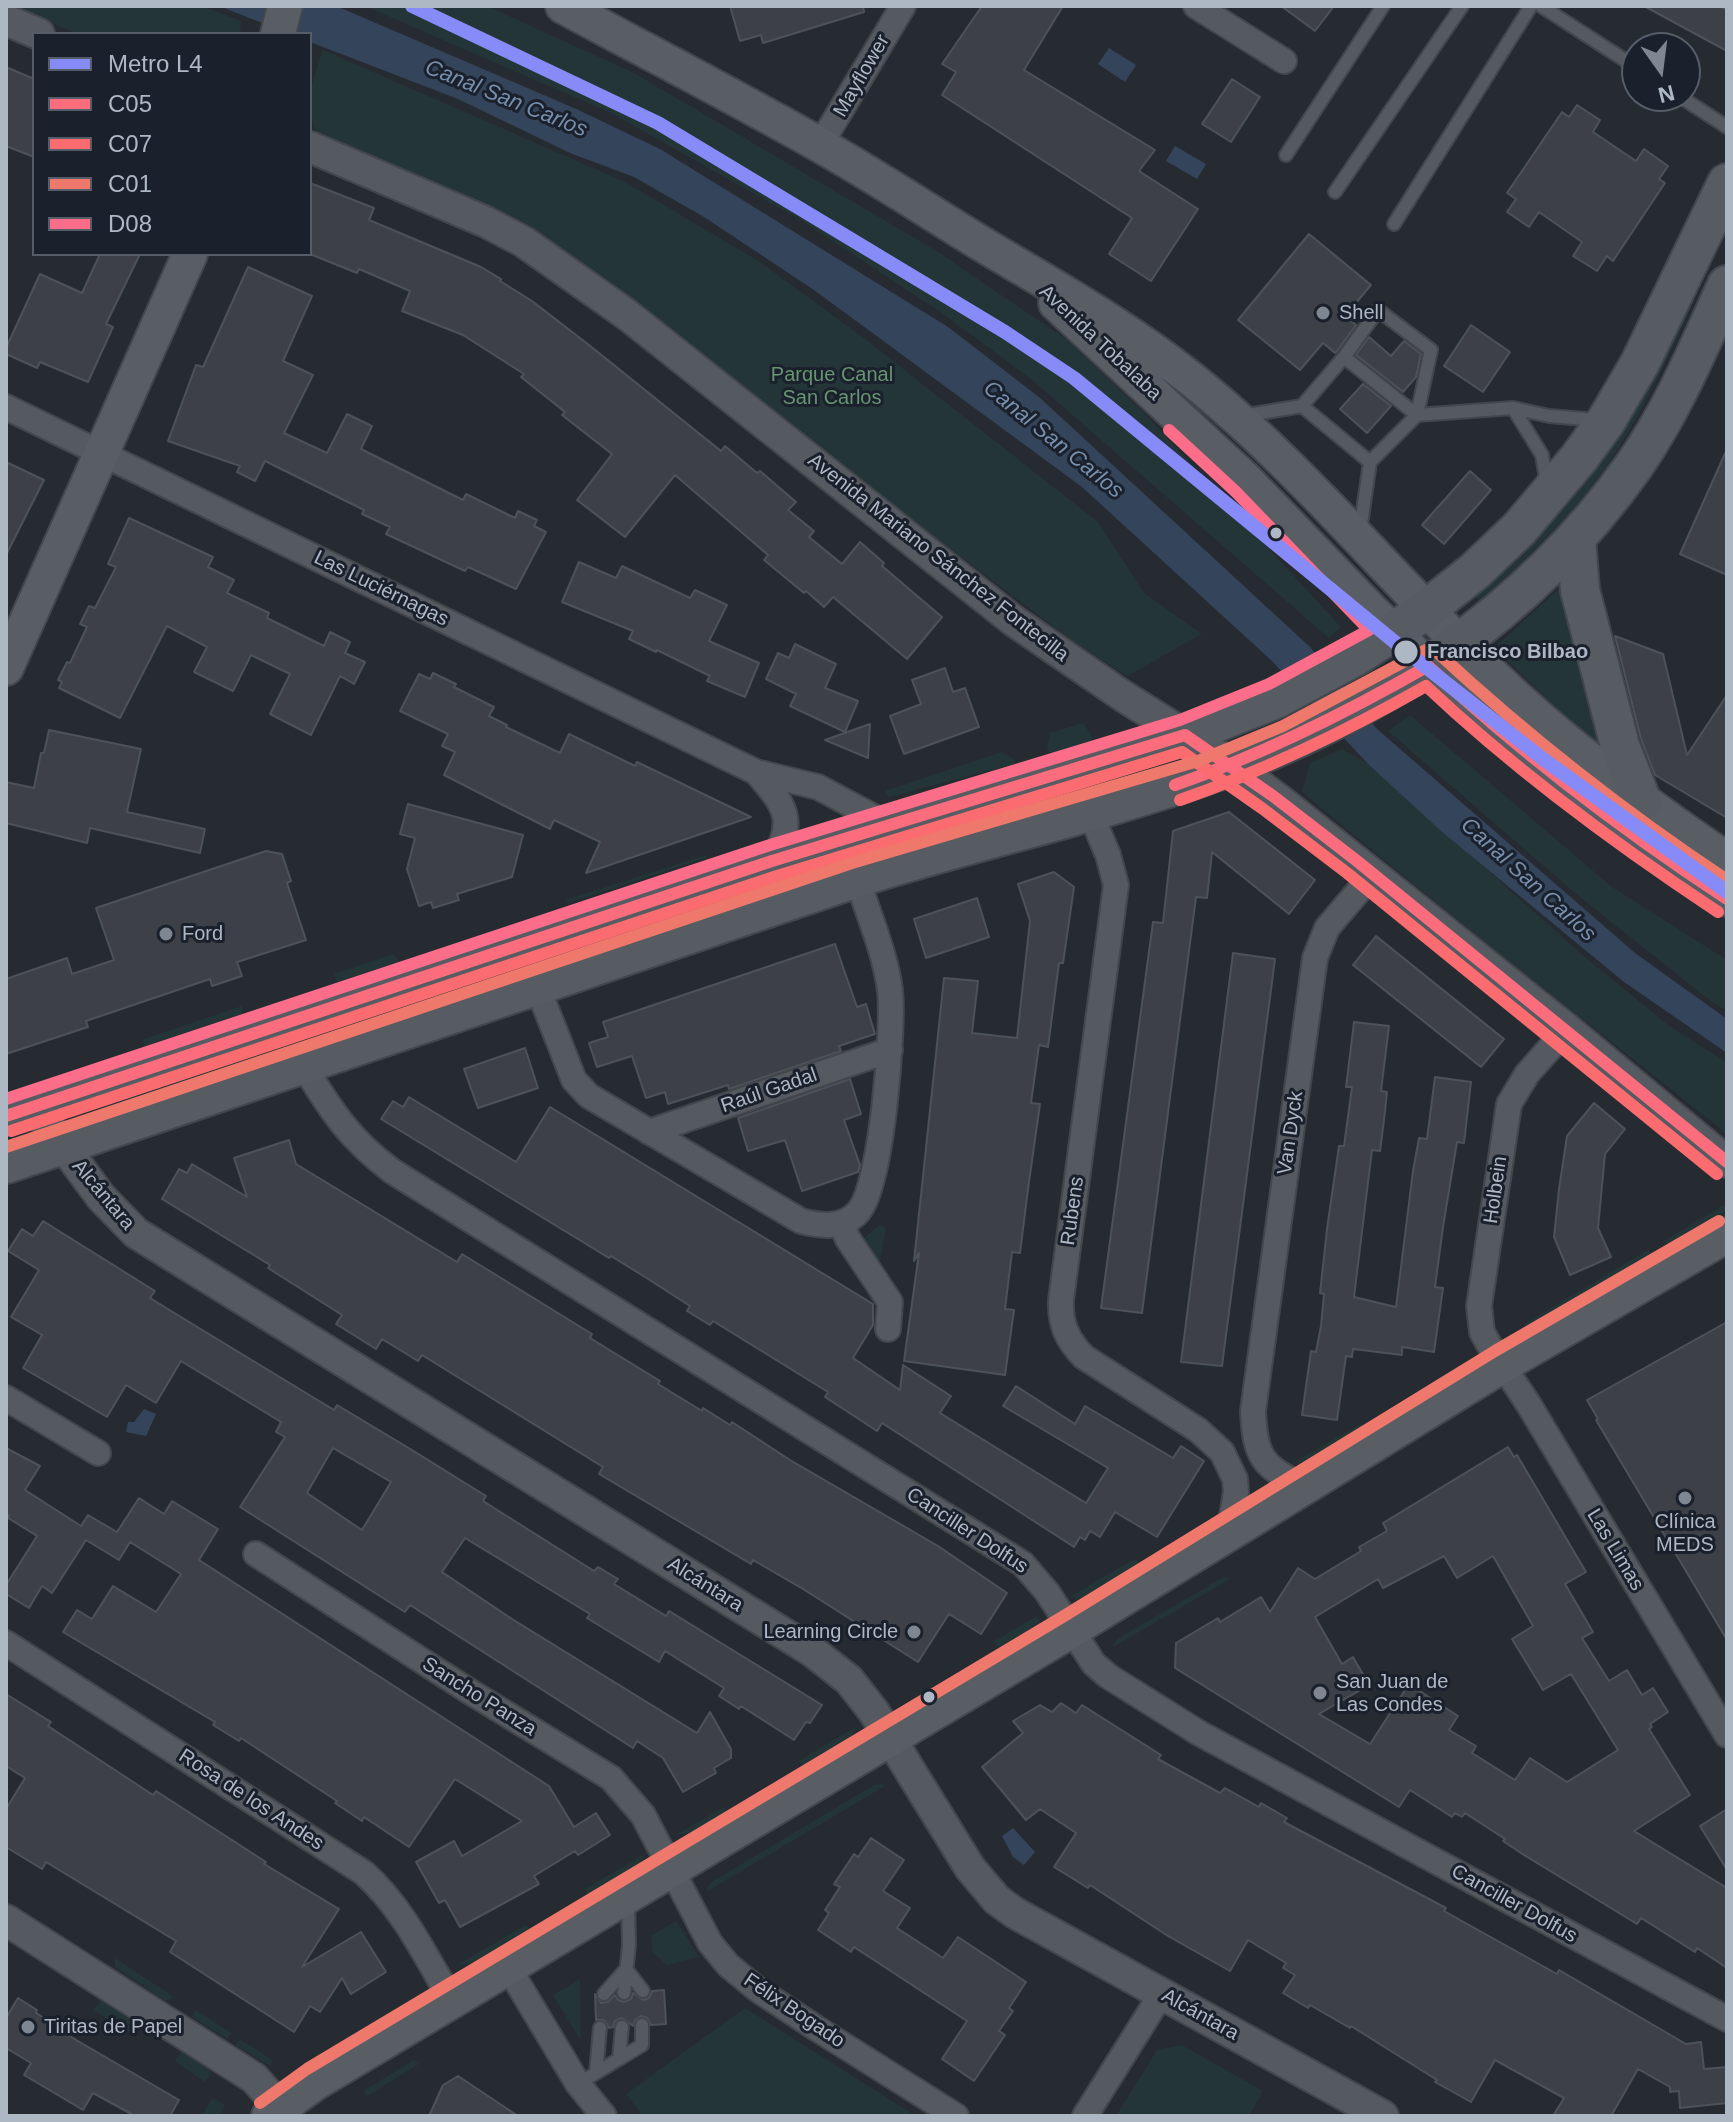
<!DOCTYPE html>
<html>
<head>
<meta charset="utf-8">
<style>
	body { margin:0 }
	#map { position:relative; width:1733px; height:2122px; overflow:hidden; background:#262b32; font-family:Arial,sans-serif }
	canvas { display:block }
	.frame { position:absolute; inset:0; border:8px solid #aeb7c4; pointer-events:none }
	.legend { position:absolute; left:32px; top:32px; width:280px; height:224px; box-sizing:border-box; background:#1a212c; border:2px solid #555d69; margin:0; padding:10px 14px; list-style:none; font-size:24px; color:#aeb7c4 }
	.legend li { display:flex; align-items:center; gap:16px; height:40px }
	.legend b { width:40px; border:2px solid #555d69 }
	.north { position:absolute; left:1621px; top:32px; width:80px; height:80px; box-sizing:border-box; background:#1a212c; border:2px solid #555d69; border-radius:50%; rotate:166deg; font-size:22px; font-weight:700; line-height:32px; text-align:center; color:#aeb7c4 }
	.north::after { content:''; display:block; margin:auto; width:28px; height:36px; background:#7e8691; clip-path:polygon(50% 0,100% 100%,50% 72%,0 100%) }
</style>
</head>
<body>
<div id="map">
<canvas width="1733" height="2122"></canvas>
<div class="frame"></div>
<ul class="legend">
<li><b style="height:10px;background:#868bf8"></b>Metro L4</li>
<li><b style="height:10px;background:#fb6d7d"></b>C05</li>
<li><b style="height:10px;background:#fb6c71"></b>C07</li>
<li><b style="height:10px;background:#ef786c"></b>C01</li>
<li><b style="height:10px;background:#fb6d88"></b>D08</li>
</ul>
<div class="north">N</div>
</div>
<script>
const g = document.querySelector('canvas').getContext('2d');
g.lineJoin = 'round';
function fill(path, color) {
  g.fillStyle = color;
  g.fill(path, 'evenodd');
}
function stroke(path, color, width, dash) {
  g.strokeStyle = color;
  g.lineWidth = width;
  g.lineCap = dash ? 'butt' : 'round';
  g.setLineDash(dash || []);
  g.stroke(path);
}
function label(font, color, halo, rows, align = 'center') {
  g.font = font + ' Arial,sans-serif';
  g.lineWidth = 6;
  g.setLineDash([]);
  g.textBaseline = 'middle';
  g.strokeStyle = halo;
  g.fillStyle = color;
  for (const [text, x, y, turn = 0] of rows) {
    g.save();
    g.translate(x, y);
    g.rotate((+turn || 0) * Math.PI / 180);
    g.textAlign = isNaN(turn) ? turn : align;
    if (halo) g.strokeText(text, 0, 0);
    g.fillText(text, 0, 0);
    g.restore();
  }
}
fill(new Path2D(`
	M10 6H202L241 21 240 34H78Z
	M365 6H487L634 73 935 250 1066 339 1143 412 1341 627 1329 638 1031 379 939 311 799 219 611 113Z
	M323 50 625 182 760 262 865 339 1098 522 1144 593 1202 634 1127 676 1074 642 660 330 553 244 495 214 318 134C302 106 313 79 323 50Z
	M1727 226C1693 301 1663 377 1620 446 1586 501 1529 558 1480 600L1474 595 1521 553 1579 488 1611 446Z
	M1575 574 1629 772 1577 728 1494 648Z
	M1410 715 1612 887 1727 960V1011L1712 1002 1576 894 1388 731Z
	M1083 723 1092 736 1091 743 1053 754 1047 749 1050 733Z
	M1342 749 1368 764 1585 957 1668 1025 1727 1063V1134C1585 1020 1441 909 1302 792L1310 763Z
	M1002 752 1015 760 1014 764 889 797 885 791Z
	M1158 762 1160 768 904 842 99 1112 97 1110 96 1105 794 871Z
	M706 855V858L568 903 566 900Z
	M394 954 399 962 337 982 334 974Z
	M242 1006V1014L145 1046 142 1040Z
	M1724 1205 1727 1210 1670 1245 1664 1241Z
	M880 1225 886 1228 880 1261H873L861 1240Z
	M1648 1250 1654 1255 1527 1330 1524 1324Z
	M1362 1423 1366 1429 1307 1461 1291 1464Z
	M1134 1559 1142 1563 1080 1599 1070 1597Z
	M1224 1577 1230 1579 1113 1647 1117 1639Z
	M1037 1616 1041 1623 1000 1647 993 1642Z
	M857 1726 851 1738 802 1767 799 1761Z
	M882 1784 885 1786 706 1892 710 1883 874 1785Z
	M724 1807 727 1812 690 1833 676 1835Z
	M645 1854 638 1866 588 1895 585 1889Z
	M676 1921 699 1957 667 1965 653 1953 651 1936Z
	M526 1925 530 1930 470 1964 457 1965Z
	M115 1958 174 1997 165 2001 115 1967Z
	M580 1979 581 2041 553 1995Z
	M101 2001 141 2026 133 2035 93 2010Z
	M745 2008 916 2116H643L626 2094Z
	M196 2010 231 2033 227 2039 192 2017Z
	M239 2039 273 2060 270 2066 236 2045Z
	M1182 2045 1263 2091 1249 2116H1116L1157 2050Z
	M182 2051 212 2072 205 2082 175 2061Z
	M414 2060 419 2064 367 2096 363 2091Z
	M212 2098 225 2105 219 2116H202Z`), '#233537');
fill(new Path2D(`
	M219 6H336L574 108 660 149 948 327 1039 397 1310 647 1377 729 1635 953 1727 1019V1053L1624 982 1441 831 1368 764 1272 661 1082 487 814 290 704 217 634 177 570 153 458 99 310 42V34H290Z
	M1109 48 1136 65 1125 82 1098 64Z
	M1175 146 1206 164 1197 179 1166 161Z
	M144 1409 156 1414 146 1436 126 1432 128 1422H134Z
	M1013 1828 1035 1852 1024 1865 1013 1857 1002 1836Z`), '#34445a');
const building = new Path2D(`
	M730 6H863L864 12 763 43 761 35 740 41Z
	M982 6H1063L1024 70 1155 150 1139 171 1198 209 1151 281 1109 254 1132 218 942 95 956 72 942 64Z
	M1281 6H1334L1315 31Z
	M1644 6H1719L1727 10V51Z
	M6 67 34 79V157L6 146Z
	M1232 79 1260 97 1231 142 1202 124Z
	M1577 105 1600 120 1593 132 1636 161 1644 149 1668 166 1659 179 1665 183 1613 261 1607 256 1597 271 1573 256 1582 242 1539 212 1529 227 1507 212 1516 199 1507 193 1562 112 1569 117Z
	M310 183 374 208 369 220 481 267 501 279 500 281 532 301 589 345 721 451 725 446 757 473 760 471 796 502 788 510 814 531 809 537 842 564 860 542 884 563 882 566 942 617 907 659 833 597 824 607 806 591 804 593 764 560 768 555 675 475 625 537 577 500 612 454 562 415 565 412 521 377 524 374 463 335 402 311 410 291 359 269 357 273 310 254Z
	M1309 234 1371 285 1345 316 1356 325 1337 351 1335 353 1323 343 1300 370 1238 320Z
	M100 254H140L106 324 113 327 88 382 40 362 37 368 6 354V348L40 274 82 293Z
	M248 267 312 296 283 361 313 375 284 433 327 453 347 414 372 426 361 449 463 500 466 494 515 518 518 511 537 520 534 526 546 532 516 589 468 567 465 571 386 534 390 527 362 514 364 510 265 461 255 481 237 472 240 466 168 441 196 365 203 367Z
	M1471 325 1510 352 1483 392 1444 366Z
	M1369 337 1391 356 1404 341 1421 354 1416 377 1403 392 1356 355Z
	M1363 384 1391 406 1367 433 1340 409Z
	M1727 449V575L1680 554Z
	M6 462 44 480 6 555Z
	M1470 471 1491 490 1444 544 1422 525Z
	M129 518 213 557 208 567 234 580 227 593 269 613 267 618 324 646 330 632 350 642 345 653 365 662 354 684 340 676 311 735 270 714 290 674 251 655 233 691 194 672 207 647 167 626 120 718 59 688 62 682 58 680 67 662 70 663 87 627 80 624 89 606 95 608 116 567 108 564Z
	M579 562 616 578 622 566 690 598 695 590 727 605 709 641 759 663 745 697 707 681 710 676 657 650 656 652 629 639 633 631 562 602Z
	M1615 636 1663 654 1687 755 1727 695V818L1655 775 1641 739Z
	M795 644 836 664 825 688 858 701 845 732 790 706 796 694 766 679 778 653 789 658Z
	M945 668 953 692 965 688 979 727 904 754 890 716 921 704 912 680Z
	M433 673 456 684 454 687 494 707 489 716 507 725 506 727 560 753 569 734 635 766 637 762 751 817 586 873 600 842 554 820 550 829 444 775 455 752 442 746 448 734 400 711 419 674 430 679Z
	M870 724 868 758 825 740Z
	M49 730 141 749 127 812 205 829 200 853 90 828 87 843 6 823V782L34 788 41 753H44Z
	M408 804 523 835 512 877 457 894 459 900 433 908 431 902 419 906 407 869 415 838 400 834Z
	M1229 812 1315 880 1289 914 1212 852 1207 898 1196 897 1142 1313 1101 1308 1153 922 1163 923 1173 831Z
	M266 851 282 854 291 881 287 883 306 940 237 962 242 976 212 986 210 979 86 1021 88 1027 6 1054V979L67 958 72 974 114 960 96 908Z
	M1054 872 1074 887 1063 963H1059L1048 1047 1039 1045 1031 1103 1040 1104 1028 1189 1020 1253 1012 1252 1005 1309 1014 1310 1005 1375 904 1361 919 1253 914 1261 944 978 978 981 972 1033 1017 1038 1030 921 1018 884Z
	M977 898 989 937 926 958 914 919Z
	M1376 936 1504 1039 1481 1067 1353 965Z
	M835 944 857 1007 866 1004 875 1034 839 1046 841 1051 729 1089 728 1085 668 1104 665 1092 646 1098 632 1056 597 1067 589 1043 608 1037 603 1022Z
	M1233 953 1275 959 1222 1366 1181 1362Z
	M1354 1022 1389 1026 1381 1091 1387 1092 1384 1120 1380 1151 1372 1150 1354 1297 1396 1307 1413 1171 1419 1138 1427 1139 1435 1077 1471 1082 1464 1143 1457 1142 1443 1227 1435 1287 1443 1288 1434 1352 1402 1347V1355L1353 1349 1352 1357 1346 1356 1337 1420 1302 1415 1311 1351 1316 1352 1321 1326 1324 1294 1320 1293 1327 1229 1339 1146H1344L1352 1087H1346Z
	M525 1048 538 1088 478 1108 464 1069Z
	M850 1079 861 1114 844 1120 860 1165 858 1172 802 1191 785 1140 748 1151 738 1118Z
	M409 1097 516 1162 550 1107 873 1304V1325L853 1358 900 1390 903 1365 951 1396 940 1413 1086 1503 1108 1468 1003 1406 1016 1386 1075 1424 1085 1406 1173 1458 1181 1446 1204 1461 1157 1537 1115 1512 1100 1537 1090 1531 1085 1540 1080 1537 1074 1547 882 1423 877 1431 825 1397 828 1392 713 1321 710 1325 687 1311 690 1306 645 1277 611 1256 609 1258 381 1119 393 1101 403 1107Z
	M1594 1103 1625 1129 1605 1154 1598 1228 1611 1257 1570 1275 1554 1237 1559 1189 1567 1136Z
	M289 1140 296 1164 457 1262 462 1254 592 1334 590 1338 660 1381 658 1384 702 1411 703 1408 730 1425 732 1422 790 1460 938 1546 1007 1593 981 1634 949 1614 918 1662 803 1589 753 1560 751 1564 599 1474 603 1467 422 1355 418 1361 382 1339 376 1349 336 1324 342 1315 268 1268 270 1265 162 1199 179 1169 187 1173 192 1164 247 1197 234 1158Z
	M43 1221 155 1291 150 1298 199 1328 334 1410 337 1405 412 1450 486 1496 483 1501 594 1571 598 1567 618 1579 614 1584 666 1616 669 1611 822 1705 810 1723 806 1722 794 1740 741 1706 739 1709 719 1696 724 1688 665 1651 659 1662 587 1618 590 1614 465 1538 442 1572 512 1619 697 1733 710 1712 731 1749V1758L714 1768 716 1773 683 1792 663 1758 637 1741 633 1748 410 1605 405 1612 240 1507 285 1437 276 1432 281 1422 181 1361 156 1403 126 1385 107 1417 23 1368 42 1335 11 1317 39 1270 8 1251 22 1229 33 1236ZM333 1448 391 1482 362 1530 307 1493Z
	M1727 1322V1640L1596 1420 1598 1419 1587 1400Z
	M1508 1447 1514 1457 1517 1455 1586 1572 1565 1584 1593 1632 1582 1638 1609 1681 1627 1670 1642 1695 1653 1688 1668 1712 1650 1724 1652 1727 1649 1729 1690 1795 1634 1831 1727 1888V1968L1697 1948 1695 1952 1641 1918 1637 1924 1524 1855 1503 1841 1505 1839 1465 1813 1462 1817 1455 1813 1452 1817 1410 1790 1399 1807 1175 1668 1176 1643 1218 1618 1220 1622 1261 1597 1270 1612 1298 1568 1315 1579 1361 1551 1359 1547 1387 1531 1383 1523ZM1444 1556 1457 1578 1493 1556 1533 1626 1512 1639 1543 1690 1571 1674 1618 1750 1567 1782 1530 1758 1515 1780 1472 1753 1476 1746 1449 1730 1458 1716 1409 1684 1370 1744 1319 1714 1369 1685 1353 1657 1342 1664 1315 1617 1378 1579 1383 1588Z
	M6 1448 40 1466 25 1490 81 1526 88 1515 117 1532 139 1498 164 1514 172 1501 218 1529 199 1560 549 1786 574 1827 596 1813 610 1835 578 1855 575 1851 534 1876 539 1884 460 1927 445 1900 439 1903 416 1862 454 1841 462 1856 522 1821 455 1779 409 1847 364 1817 362 1821 335 1803 337 1801 241 1738 239 1741 213 1725 215 1722 63 1632 77 1610 92 1619 113 1586 156 1612 181 1574 130 1542 119 1560 86 1540 52 1593 42 1586 29 1608 6 1594V1585L37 1536 8 1518 9 1515 6 1520Z
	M6 1694 51 1722 48 1726 153 1795 156 1791 266 1862 264 1864 339 1909 302 1967 361 1932 386 1972 351 1994 342 1978 320 2012 310 2006 294 2032 170 1952 176 1941 46 1862 42 1869 6 1847V1809L25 1778 6 1766Z
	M1061 1703 1076 1713 1082 1705 1161 1755 1158 1759 1220 1793 1225 1788 1259 1807 1261 1803 1287 1818 1284 1822 1446 1908 1444 1911 1557 1974 1559 1970 1686 2044 1701 2042 1704 2069 1727 2067V2103L1680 2108 1679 2091 1670 2092V2087L1638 2069 1611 2116H1553L1564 2098 1495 2060 1471 2102 1435 2082 1437 2080 1351 2026 1350 2028 1310 2005 1308 2008 1283 1993 1295 1975 1283 1968 1286 1963 1248 1940 1230 1971 1168 1936 1090 1885 1088 1888 1054 1867 1076 1833 1040 1809 1026 1820 982 1767 1023 1733 1013 1721 1040 1705 1052 1712Z
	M1727 1809V1870L1700 1826Z
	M871 1838 904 1860 883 1891 910 1908 897 1928 943 1958 958 1937 1026 1982 1009 2008 1013 2011 999 2031 1005 2035 974 2081 942 2059 967 2021 854 1947 851 1952 818 1930 829 1913 825 1910 840 1887 834 1884 854 1854 858 1857Z
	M664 1990 666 2024 651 2025 647 2018 641 2016 635 2020 633 2026 622 2018 615 2021 613 2027 609 2028 604 2020H596L595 1994 601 2003 608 2002 615 1995 618 2000 624 2002 631 1999 633 1993 643 2000 649 1998 652 1991Z
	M18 1998 37 2010 36 2013 67 2032 66 2034 179 2100 170 2116H135L93 2093 83 2110 24 2075 31 2063 6 2048V2018Z
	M458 2076 518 2116H429L443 2085Z`);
fill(building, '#3d4147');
stroke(building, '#4d525a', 2);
const service = new Path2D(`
	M1541 6 1637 68
	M1679 96 1727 127
	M1286 155 1383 6
	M1335 192 1462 6
	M1394 224 1531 6
	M1344 357 1378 310 1431 350 1417 415 1370 462 1302 406 1344 357 1417 415 1513 408 1549 416 1597 420
	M1513 408 1542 455 1547 484
	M1242 416 1302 406
	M1360 532 1370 462
	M626 1969 643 1991
	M624 1993 629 1945 628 1900
	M604 1994 626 1969
	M619 2059 642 2045V2025
	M596 2073 600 2028
	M578 2084 619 2059 622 2027`);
const minor = new Path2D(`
	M1196 6 1284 61
	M820 145 903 6
	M6 407 756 772 818 787 889 825
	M756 772C784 804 798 821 772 861
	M1090 812 1108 855 1116 885 1061 1300C1060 1324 1067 1340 1084 1357L1198 1430 1222 1452 1235 1479 1236 1492 1229 1534
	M537 986 574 1080 589 1096 801 1221C820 1226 843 1229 858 1212 882 1187 894 1027 890 990 885 952 868 914 857 878
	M1567 1029 1527 1074 1509 1104 1479 1306 1482 1332 1488 1343 1529 1405 1727 1735
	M303 1065C331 1110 348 1138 392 1171L1023 1564 1047 1592 1094 1664 1108 1676 1199 1733 1727 2019
	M649 1132 890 1050
	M841 1224 848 1239 890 1302 888 1329
	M6 1398 98 1453
	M1305 1487C1263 1467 1255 1458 1253 1411L1315 958 1327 928 1373 874
	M256 1554 469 1691 611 1778 643 1815 710 1943 728 1965 757 1989 816 2028 956 2116
	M6 1643 364 1873C403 1908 426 1957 452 2001
	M508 1967 578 2084 604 2116
	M1085 2116 1162 1993`);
const tertiary = new Path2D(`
	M6 20 39 34
	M310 147 486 222 524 242 626 314 1014 621 1123 696 1233 765 1282 802 1567 1029 1727 1162
	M34 1106 101 1197 136 1233 812 1651 849 1680 874 1712 970 1868 997 1900 1015 1913 1383 2116
	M6 1920 254 2078 280 2107`);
const secondary = new Path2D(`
	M563 6C648 52 735 97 820 145 875 176 928 211 982 244 1055 288 1123 325 1190 378 1299 465 1387 574 1487 670 1561 742 1642 802 1727 860
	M278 34 285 6
	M1056 303 1247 481 1370 609 1457 695 1578 796 1727 899
	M6 668 190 254
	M269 2116 315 2083 1072 1630 1503 1365 1727 1235`);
const primary = new Path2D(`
	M1576 539 1580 590 1620 746 1642 802
	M6 1116 772 861 1185 735 1276 699 1358 655 1426 610 1476 570 1520 528 1579 458 1606 421 1640 363 1727 183
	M6 1164 857 878C972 841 1090 816 1204 776 1373 717 1529 614 1633 467 1672 412 1699 347 1727 285`);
stroke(service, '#43474c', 16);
stroke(minor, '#43474c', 28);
stroke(tertiary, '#43474c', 34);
stroke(secondary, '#43474c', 38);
stroke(primary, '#42474f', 42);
stroke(service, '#555960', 12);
stroke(minor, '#555960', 24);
stroke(tertiary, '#555960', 30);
stroke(secondary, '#595e65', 34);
stroke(primary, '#575b62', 38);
stroke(new Path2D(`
	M1175 785C1264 754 1346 713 1428 666 1521 753 1621 829 1727 899
	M6 1116 772 861 1185 735 1273 796 1357 861 1727 1162`), '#fb6d7d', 12);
stroke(new Path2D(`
	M1180 800C1266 770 1347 731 1426 686 1516 771 1615 844 1718 912
	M11 1131 777 876 1182 752 1263 809 1347 873 1717 1174`), '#fb6c71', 12);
stroke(new Path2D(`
	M6 1147 852 863 1198 761 1283 726 1426 650 1438 653C1529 737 1624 812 1727 880
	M260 2103 307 2069 1064 1616 1495 1351 1719 1221`), '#ef786c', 12);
stroke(new Path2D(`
	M6 1099 767 846 1180 720 1269 684 1369 630 1236 492 1169 430`), '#fb6d88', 12);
stroke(new Path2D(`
	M412 6 658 123 1005 332 1074 378 1408 653 1543 759 1727 892`), '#868bf8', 14);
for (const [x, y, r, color] of [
	[1323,313,8,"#7e8691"],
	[1276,533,7,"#aeb7c4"],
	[1406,652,13,"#aeb7c4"],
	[166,934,8,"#7e8691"],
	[1685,1498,8,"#7e8691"],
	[914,1632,8,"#7e8691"],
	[1320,1693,8,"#7e8691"],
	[929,1697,7,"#aeb7c4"],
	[28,2027,8,"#7e8691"]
]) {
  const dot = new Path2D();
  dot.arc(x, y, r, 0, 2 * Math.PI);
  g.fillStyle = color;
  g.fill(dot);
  stroke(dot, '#1a212c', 3);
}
label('20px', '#aeb7c4', '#1a212c', [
	["Mayflower",862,76,-60],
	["Avenida Tobalaba",1100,343,43],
	["Avenida Mariano Sánchez Fontecilla",938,558,38],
	["Las Luciérnagas",381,589,26],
	["Raúl Gadal",769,1091,-19],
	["Van Dyck",1291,1133,-82],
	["Holbein",1496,1190,-82],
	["Alcántara",103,1195,50],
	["Rubens",1073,1211,-82],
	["Canciller Dolfus",967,1531,33],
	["Las Limas",1615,1550,59],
	["Alcántara",705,1585,32],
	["Sancho Panza",479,1697,32],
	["Rosa de los Andes",251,1800,33],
	["Canciller Dolfus",1514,1904,29],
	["Félix Bogado",794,2011,34],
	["Alcántara",1200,2015,29]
]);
label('20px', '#aeb7c4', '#1a212c', [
	["Shell",1339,313],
	["Ford",182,934],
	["Clínica",1685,1522,"center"],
	["MEDS",1685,1545,"center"],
	["Learning Circle",898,1632,"right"],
	["San Juan de",1336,1682],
	["Las Condes",1336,1705],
	["Tiritas de Papel",44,2027]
], 'left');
label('20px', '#679471', '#1a212c', [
	["Parque Canal",832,375],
	["San Carlos",832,398]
]);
label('bold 20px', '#aeb7c4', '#1a212c', [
	["Francisco Bilbao",1427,652]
], 'left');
label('italic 22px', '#778eac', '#1a212c', [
	["Canal San Carlos",506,99,22],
	["Canal San Carlos",1053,440,39],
	["Canal San Carlos",1528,880,42]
]);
</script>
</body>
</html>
